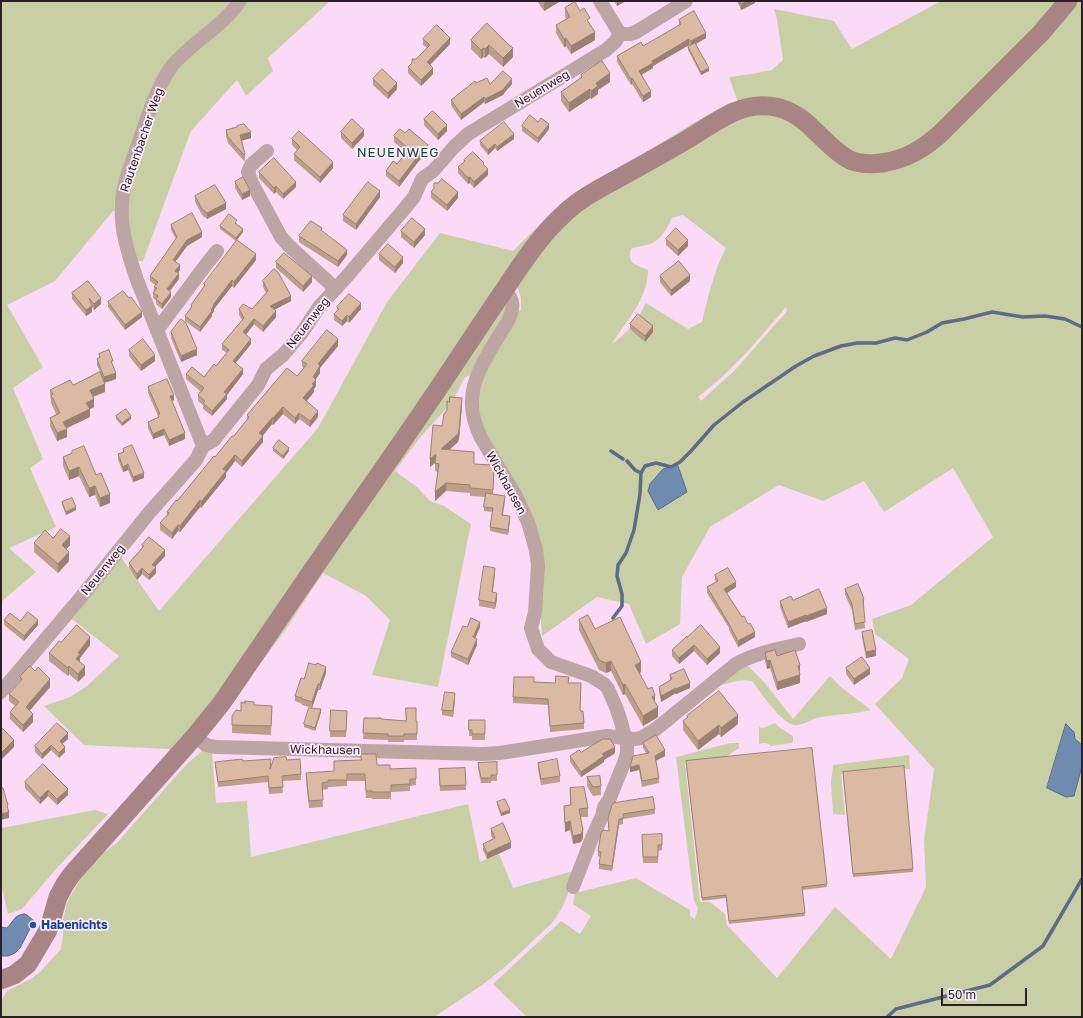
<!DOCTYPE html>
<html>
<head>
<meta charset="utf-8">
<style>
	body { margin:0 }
	#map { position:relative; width:1083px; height:1018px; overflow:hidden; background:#fadaf6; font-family:"Golos Text",sans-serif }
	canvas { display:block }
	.frame { position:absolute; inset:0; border:2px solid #2b202a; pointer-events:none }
	.scale { position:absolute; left:941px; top:988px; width:86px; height:18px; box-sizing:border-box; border:2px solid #2b202a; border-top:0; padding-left:5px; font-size:12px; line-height:14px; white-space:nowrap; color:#2b202a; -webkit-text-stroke:3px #ffecfd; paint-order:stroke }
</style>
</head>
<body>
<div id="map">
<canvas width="1083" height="1018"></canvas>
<div class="frame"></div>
<div class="scale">50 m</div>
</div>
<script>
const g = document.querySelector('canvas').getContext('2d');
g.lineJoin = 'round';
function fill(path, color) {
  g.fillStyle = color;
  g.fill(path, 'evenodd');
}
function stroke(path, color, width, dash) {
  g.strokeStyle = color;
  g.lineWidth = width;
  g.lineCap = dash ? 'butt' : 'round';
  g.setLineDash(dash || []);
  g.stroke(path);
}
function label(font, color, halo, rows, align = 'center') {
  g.font = font + ' "Golos Text",sans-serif';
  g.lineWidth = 3.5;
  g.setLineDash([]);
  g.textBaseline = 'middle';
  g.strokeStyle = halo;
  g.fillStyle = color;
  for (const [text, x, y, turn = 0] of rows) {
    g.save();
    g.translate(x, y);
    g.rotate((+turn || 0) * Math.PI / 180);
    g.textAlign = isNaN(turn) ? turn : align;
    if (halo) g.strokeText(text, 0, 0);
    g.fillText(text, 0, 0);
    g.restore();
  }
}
fill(new Path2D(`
	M1 1H236L174 59 116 210 113 211 55 281 7 305 43 367 13 388 43 459 30 468 56 527 9 548 36 572 1 602Z
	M244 1H326L328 3 268 58 273 71 246 96 237 80 191 131 143 261H134L124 208 164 84Z
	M941 1H1082V1017H527L493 984 561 921 580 934 591 916 573 904 575 893 636 878 690 910V916L695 919 698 908 694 901 676 757 730 743H739V748L724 758 685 763 700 902H710L725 914 727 925 777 978 835 907 891 959 926 887 924 840 934 769 875 704 902 678 909 659 875 634 872 619 911 605 993 537 953 468 884 512 864 481 823 501 779 485 710 527 682 577 680 624 646 644 629 604 597 597 542 636 539 595V549L520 494 485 435 479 418 476 402 479 382 485 366 505 331 518 311 521 310V298L516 283 519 277 556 229 569 216 593 198 661 160 712 130 742 115 757 111H766L785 115 793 120 843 163 855 168 868 171 892 167 913 160 930 152 946 135 939 128C910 153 875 168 839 144 830 138 823 129 815 122 793 102 770 96 741 103L738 102 729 77 752 74 772 70 783 60 777 19 774 9 834 21 852 49ZM683 215 726 248C714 271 708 296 702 322L688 329 646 303C637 321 629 332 612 344 626 320 648 300 648 270 637 265 626 264 631 249 636 246 641 247 647 245 661 241 666 230 672 218ZM786 307 787 311 736 369 701 401 698 397 721 378 749 350Z
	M731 102 732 104 575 198 221 695 175 752 168 749 84 745 44 706 70 697 87 686 119 656 72 619 97 588 121 557 159 611 318 428 387 302 440 233 513 251 532 232 567 201 692 124Z
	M504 304 508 309 473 374 465 377 453 401 418 440 395 471 418 488 430 501 444 506 471 524 438 687 372 675 390 620 366 596 325 574 323 573 286 629 209 733Z
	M745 663 765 683 793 719 830 676 841 687 871 710C855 714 838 714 821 717 813 718 806 724 798 725 783 728 761 692 752 681 742 679 732 682 722 685H721Z
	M775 723 779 727 793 736V741L792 743 771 746C767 742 764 743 759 744V727L763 728Z
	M202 751 212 752 216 803 247 801 251 857 468 804 480 862 499 854 513 888 573 871V881L563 906 552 923 505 967 482 985 434 1017H1V1001L7 991 31 979 41 971 61 949 63 936V919L68 900 81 878 99 856 117 843 174 778 189 762Z
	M909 755 910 769 903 768 841 774 845 815 833 814 831 782 833 765Z
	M95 810 108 814 56 869 22 909 8 914 1 884V828Z`), '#c9cfa5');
const water = new Path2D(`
	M678 466 687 492 658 510 648 491 650 484 663 469Z
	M1066 724 1074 732 1075 739 1082 745V766L1074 796 1066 797 1047 788Z
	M24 914 27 915 34 921 20 948 15 953 8 956H1V927L7 928C14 921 14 915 24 914Z`);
fill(water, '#6f8bb0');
stroke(water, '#5b6b88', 1);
stroke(new Path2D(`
	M611 451 623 459
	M627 461 635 470 641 473
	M613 618 622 606V594L617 576 618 565 626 553 634 530 640 494 641 473 645 466 656 463 671 467 680 462 691 451 714 425 743 402 796 366 814 356 841 346 857 343H876L895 338 907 340 927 332 942 323 964 319 992 312 1023 317 1045 316 1065 319 1082 327
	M887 1017 896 1009 990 985 1043 946 1082 879`), '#5b6b88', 3.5);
stroke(new Path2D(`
	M600 1 620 34
	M267 151 251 165 248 172 252 183 281 237 289 246 336 289
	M504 290C515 300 514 308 508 321 494 345 470 376 472 405 472 416 476 427 481 438L516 496 528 522 536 550 538 565 535 612 531 628 538 649 551 662 591 676 604 684 608 689 616 707 621 722 627 745V753L624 763 609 800 604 807 602 816 592 838 573 887
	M157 330 208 262 217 251
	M203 446 137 280C124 242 115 213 128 173 134 155 141 137 147 118 154 100 160 82 172 66 192 42 222 27 240 1
	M1 692 77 602 149 513 196 460 203 446 214 440 217 436 258 385 266 369 283 355 301 334 319 307 349 274 405 208 414 197 422 179 433 171 454 147 468 134 606 50 615 42 620 34H630L636 32 686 1
	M195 736 206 745 216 747 483 754 500 753 607 736 635 739 641 738 656 729 736 664C755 653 778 649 799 644`), '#bda5a4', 14);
stroke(new Path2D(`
	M1 980 14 975 28 964 47 932 50 925 58 897 65 884 72 874 195 736 221 704C258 650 295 595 332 542 364 496 396 451 427 405 453 367 478 328 505 289 523 262 541 234 566 212 581 198 599 189 617 179 637 168 657 157 676 146 696 135 714 121 734 112 765 99 792 107 814 130 825 140 836 153 850 160 869 168 897 162 915 152 924 147 932 141 940 134L1041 33 1068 1`), '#a88584', 19);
fill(new Path2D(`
	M537 1H559V2L544 11Z
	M614 1H626L617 6Z
	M737 1H755V3L741 10Z
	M565 8 580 11 590 24 595 40 571 54 566 46 564 47 556 33V25L566 19 565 16Z
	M679 20 706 38 695 44 709 71 701 75 688 50V47L690 46 689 45 653 66V68L642 75 651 97 643 102 632 84 631 85 617 62V56L643 46 679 26Z
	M487 23 513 57 503 67 489 54 485 58 483 57 481 59 471 49V40Z
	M423 39 450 44 430 65 433 74 421 86 408 73V67L427 48 423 45Z
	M581 75 610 82 598 90V94L591 99 590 98 569 112 561 101V92L581 78Z
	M373 79 397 89 388 99 373 85Z
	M476 83 512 84 505 92 503 95 485 104 484 102 461 120 451 105V100Z
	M424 119 447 131 438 140 424 125Z
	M538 122 549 129 538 143 522 131V126Z
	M237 126 251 138 241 141 245 154V160L244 161 228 143 226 136V130L237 128Z
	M341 132 364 136 352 149 341 138Z
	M394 136 428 151 418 162 399 187 386 176V171L397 164 406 152 394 142Z
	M292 139 333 168 320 183 294 160V154L297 150 292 145Z
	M514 139 497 151 495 148 488 155 480 145V141Z
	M464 160 484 165 488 175 474 188 470 183 468 184 458 173V167L464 162Z
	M259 172 296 187 283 199 276 192 274 194 259 178Z
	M235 182 250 196 242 200 235 188Z
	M434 183 458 198 447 211 431 198V192L434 189Z
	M195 196 226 209 207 219 202 215 195 202Z
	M380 197 356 230 343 221V215Z
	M237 223 236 224 243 232 236 241 220 229V226Z
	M171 225 202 237 187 246 175 262 180 270 178 273 179 279 170 291 171 297 162 309 156 304V300L153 298 154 287 155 285 150 281V276L176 239 171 230Z
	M401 231 425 235 414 248 401 237Z
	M299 236 347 255 338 267 299 242Z
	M666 239 688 246 678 256 666 245Z
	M379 254 403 263 395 273 379 260Z
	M256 260 234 288 232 286 214 309V311L212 314V316L200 332 185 321V316L191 308V305L204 287V284Z
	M276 262 312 282 303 292 276 268Z
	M660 276 690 281 671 296 660 282Z
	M88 281 101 304 94 310 92 307V312L86 316 72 299V293Z
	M263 281 291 301 274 310 276 317 263 332 254 324 246 335 251 344 236 363 243 374 227 395V399L212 416 203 409V405L198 401V395L201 392 186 379V374L204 377 216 366 227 353 222 350V344L242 320 239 315V309H252L266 293 263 287Z
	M129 298 142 317 125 330 108 307V302Z
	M337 307 361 309 349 323 347 321 342 326 334 320V314L337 310Z
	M630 324 653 332 645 342 630 329Z
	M171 332 197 355 181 362 171 338Z
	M338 346 320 368V373L316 379V386L314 389V392L307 401 318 417 310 427 299 419 295 424 283 414 273 425 272 424 263 436V442L242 467 235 461 226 473V477L201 508 200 507 180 532 178 531 172 539 160 530V523L167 516V512L234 436 247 420V415L297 376 304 368 302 367V361Z
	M129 350 155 361 141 371 129 356Z
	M99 354 113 367 116 379 104 383 105 392 93 396 94 407 90 409V417L66 428 67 437 57 441 50 426V418L56 414 51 403 50 390 73 385 100 372 97 365V359L99 358Z
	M148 387 174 400 172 401 185 439 169 446 164 435 153 439 148 428V422L158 418V416L148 393Z
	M462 406 459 439 458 442 449 450 494 475 493 494 505 500 503 515 510 520 508 535 490 531V527L492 512 484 511V507L486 497 470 496V493L446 491 435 501 438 472 435 471V463L430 467 442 426Z
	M116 416 131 419 122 426 116 419Z
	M273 448 289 451 283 459 273 451Z
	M123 449 144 478 133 482 128 470 123 472 118 460V454L123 452Z
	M63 457 96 475 110 503 100 507 95 495 89 497 79 476 69 480 63 466Z
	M62 502 76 510 66 515 62 505Z
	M53 538 70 545 66 549 69 561 58 573 34 552V543Z
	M142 545 165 556 155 567 156 573 149 580 142 574 137 580 129 568V563L142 548Z
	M495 574 492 593 497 599 495 609 479 606V600Z
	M715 575 736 587 727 593 755 637 738 647 729 630V628L707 593V587L716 582 715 580Z
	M845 589 864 605H863L865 628 855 630 852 610 845 595Z
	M793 600 827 614 806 622V621L788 628 780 607V601Z
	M4 620 20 621 38 625 24 641 4 625Z
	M579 620 595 629 641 672 639 673 655 703 658 717 643 726 625 694 623 695 611 671 606 673 599 670 579 630Z
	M467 627H480L475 638 477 645 468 665 451 657V652Z
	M862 632 876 656 866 658 862 638Z
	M687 637 720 653 707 665 694 651 679 664 672 656V650Z
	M61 642 90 645 80 658V662L85 675 78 682 69 674 68 676 49 661V653Z
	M765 653 800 673V683L777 690 770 668 767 669 765 661Z
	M846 668 870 674 854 685 846 674Z
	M326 673 320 690H318L312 708 302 705V704L295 701V696L304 679Z
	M670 675 690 688 676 694V693L661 702 659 692V687L670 680Z
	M20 677 50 687 29 711 33 722 23 732 10 719V712L15 706 9 701V694L20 682Z
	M534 682 555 683H569L580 711 584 723V729L550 732 548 705 513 703V697Z
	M455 699 453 717 442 715V710Z
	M254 705 272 706 271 735 232 733V716L241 711Z
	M321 712 315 731 304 727V724Z
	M687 716 738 724 721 737 719 734 698 750 683 730V721L687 718Z
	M347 717 346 737H330V731Z
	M364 718 406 721H417V740H404V742H388V740L363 739Z
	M469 720H485V740H472V736H469Z
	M68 739 62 744 65 752 59 758 51 750 42 759 35 752V746Z
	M643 743 665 756 656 761 659 778V783L642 787 639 770 630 772 646 753 643 748Z
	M581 752 615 753 604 760V762L581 777 570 762V756Z
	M287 760 301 774V780L282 781 283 793 269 794 268 782 218 787 215 762 243 761 270 769Z
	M686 761 827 884V887L802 890 805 916 729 924 726 898 702 901Z
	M497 762V781H491V783H481L478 768V763Z
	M538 763 560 776V782L541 785 538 769Z
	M377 765 390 769 416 768V785L410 786V791L391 792V799H372V798H366L365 781H347V786L328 787V789L322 790 323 807 309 808 306 780V773L334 771Z
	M465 768 466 790 440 791 439 769Z
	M843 775 913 869V872L853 877Z
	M587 777 601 786V795L593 796 587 786Z
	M25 782 68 795 57 805 48 796 40 804 25 788Z
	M570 788 588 808V817H580L583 838 581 842 573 844 570 830 565 832 564 814V806L570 805Z
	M497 802 510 813 501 816 497 805Z
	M612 805 655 809V814L623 819V824L619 825 612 871 599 869V864L600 857 598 856V851L609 830 608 818Z
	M491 829 511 848 487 859 483 850V844L493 839 491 835Z
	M662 834V850L658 851V863H643L642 841Z`), '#bc9f8b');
fill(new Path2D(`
	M547 1H559V2L544 11V3Z
	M617 1H626L617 6Z
	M748 1H755V3L741 10V4Z
	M595 32V40L571 54V46Z
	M706 33V38L691 47V41Z
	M450 38V44L427 68V62Z
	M566 38V46L564 47V39Z
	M689 39V45L653 66V68L639 76V71L652 61Z
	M489 45V54L485 58V49Z
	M483 48V57L481 59V50Z
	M513 48V57L503 67V58Z
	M433 68V74L421 86V80Z
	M709 68V71L701 75V72Z
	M610 73V82L598 90V94L591 99V91L596 83Z
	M632 78V84L631 85V79Z
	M512 79V84L505 92 503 95 485 104V99L505 87Z
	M397 83V89L388 99V93Z
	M590 89V98L569 112V103Z
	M651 91V97L643 102V96Z
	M484 97V102L461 120V114Z
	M549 124V129L538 143V138Z
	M447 125V131L438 140V134Z
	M364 130V136L352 149V143Z
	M251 132V138L240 141V135Z
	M514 134V139L497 151V147Z
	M495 144V148L488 155V150Z
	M428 145V151L418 162V157Z
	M418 156V162L399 187V181Z
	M333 162V168L320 183V177Z
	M488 169V175L474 188V182Z
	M470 177V183L468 184V178Z
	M296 182V187L283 199V194Z
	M276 186V192L274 194V188Z
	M250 190V196L242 200V194Z
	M380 191V197L356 230V224Z
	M458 192V198L447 211V205Z
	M226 203V209L207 219V213Z
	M243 229V232L236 241V238Z
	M425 229V235L414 248V242Z
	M202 232V237L187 246 173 265V260L187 240Z
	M688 240V246L678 256V250Z
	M347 250V255L338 267V261Z
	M256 254V260L234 288V282Z
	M403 257V263L395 273V267Z
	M180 265V270L175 276V271Z
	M179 273V279L167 294V289Z
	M690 275V281L671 296V290Z
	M312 276V282L303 292V286Z
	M232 280V286L214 309V311L212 314V316L200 332V327L213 305Z
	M171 292V297L162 309V304Z
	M291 296V301L270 312V306Z
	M101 298V304L94 310V304Z
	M361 303V309L349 323V317Z
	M92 306V312L86 316V310Z
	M276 311V317L263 332V326Z
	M142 312V317L125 330V325Z
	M347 315V321L342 326V321Z
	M254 319V324L243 338V332Z
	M653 326V332L645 342V336Z
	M251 339V344L233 366V361Z
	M338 339V346L320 368V373L313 383V377L318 364Z
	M197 349V355L181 362V356Z
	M155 355V361L141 371V365Z
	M243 369V374L227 395V399L212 416V411L224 392Z
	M116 373V379L104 383V377Z
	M316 380V386L314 389V392L303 405V398L312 384Z
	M105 384V392L90 398V390Z
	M174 395V400L170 402V396Z
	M462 398V406L459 439 458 442 441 457V449Z
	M94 399V407L86 411V403Z
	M283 407V414L273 425V418Z
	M90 409V417L63 430V422Z
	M318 411V417L310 427V421Z
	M299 413V419L295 424V418Z
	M131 416V419L122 426V423Z
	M272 418V424L259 440V433Z
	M67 429V437L57 441V433Z
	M164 429V435L153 439V434Z
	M185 433V439L169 446V440Z
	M263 436V442L242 467V461Z
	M289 448V451L283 459V456Z
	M436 454V462L430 467V459Z
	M235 455V461L226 473V477L201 508V502L223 469Z
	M128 464V470L123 472V467Z
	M79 467V476L69 480V471Z
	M144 473V478L133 482V477Z
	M446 483V491L435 501V492Z
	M95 486V495L89 497V488Z
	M110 494V503L100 507V498Z
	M200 500V507L180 532V526Z
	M76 507V510L66 515V512Z
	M510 516V520L508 535V530Z
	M178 525V531L172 539V533Z
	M70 536V545L62 554V545Z
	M165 550V556L152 570V565Z
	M69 552V561L58 573V564Z
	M156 567V573L149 580V575Z
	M142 568V574L137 580V574Z
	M495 568V574L492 598V592Z
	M736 582V587L724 595V589Z
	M497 593V599L495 609V603Z
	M863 599H864V605H863Z
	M827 608V614L806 622V616Z
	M806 615V621L788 628V622Z
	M38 620V625L24 641V636Z
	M480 622V627L473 643V637Z
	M755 632V637L738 647V641Z
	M90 637V645L80 658V662L76 659 78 653Z
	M477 639V645L468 665V659Z
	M694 645V651L679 664V658Z
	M720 647V653L707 665V659Z
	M876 650V656L866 658V652Z
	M770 660V668L767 669V661Z
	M611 661V671L606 673V663Z
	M641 662V672L635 675V665Z
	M800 665V673L798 666Z
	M69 666V674L68 676V668Z
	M85 666V675L78 682V674Z
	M326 667V673L320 690V684Z
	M870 668V674L854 685V679Z
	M800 675V683L777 690V682Z
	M50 679V687L26 715V707Z
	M690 683V688L676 694V689Z
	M318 684V690L312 708V702Z
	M625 684V694L623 695V685Z
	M676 688V693L661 702V696Z
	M455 693V699L453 717V711Z
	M655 695V705L652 697Z
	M658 707V717L643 726V716Z
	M321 709V712L315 731V728Z
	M33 714V722L23 732V725Z
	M738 715V724L721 737V728Z
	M719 725V734L698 750V741Z
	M68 733V739L60 746V741Z
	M14 740V747L1 760V753Z
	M51 745V750L42 759V754Z
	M65 747V752L59 758V753Z
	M615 747V753L604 760V762L581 777V772L602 754Z
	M665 750V756L655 761V756Z
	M639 765V770L630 772V767Z
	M68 789V795L57 805V799Z
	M48 790V796L40 804V798Z
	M510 810V813L501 816V813Z
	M9 812V818L1 820V814Z
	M619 819V825L612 871V866Z
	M570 821V830L565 832V823Z
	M583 830V838L581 842 573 844V836Z
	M511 842V848L487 859V853Z`), '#998271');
const building = new Path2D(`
	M740 1H748L741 4Z
	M575 2 580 11 584 8 590 18 587 20 595 32 571 46 566 38 564 39 556 25 570 17 565 8Z
	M694 11 706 33 691 41 689 39 652 61 653 63 639 71 651 91 643 96 632 78 631 79 617 56 641 42 643 46 681 24 679 20Z
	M487 23 508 44 513 48 503 58 489 45 485 49 483 48 481 50 471 40Z
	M437 25 450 38 427 62 433 68 421 80 408 67 412 63V59H416L430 45 423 39Z
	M695 43 709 68 701 72 688 47Z
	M602 61 610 73 596 83 598 86 591 91 590 89 569 103 561 92 582 77 581 75Z
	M382 69 397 83 388 93 373 79Z
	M503 71 512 79 505 87 503 90 485 99 484 97 461 114 451 100 475 81 476 83 487 78 490 84Z
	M433 111 447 125 438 134 424 119Z
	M530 115 538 122 541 118 549 124 538 138 522 126Z
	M352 119 364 130 352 143 341 132Z
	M504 122 514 134 497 147 495 144 488 150 480 141Z
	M244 124 251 132 240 135 245 154 244 155 228 137 226 130 237 127V126Z
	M400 129 405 133 409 129 428 145 418 157V156L399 181 386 171 393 161 397 164 409 149 394 136Z
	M299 131 333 162 320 177 294 154 300 147 292 139Z
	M473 152 484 163 483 164 488 169 474 182 470 177 468 178 458 167 465 161 464 160Z
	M274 158 296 182 283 194 276 186 274 188 259 172Z
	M243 177 250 190 242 194 235 182Z
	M442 179 458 192 447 205 431 192 434 188V183H438Z
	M368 182 380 191 356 224 343 215Z
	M215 185 226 203 207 213 202 209 195 196Z
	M192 213 202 232 187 240 173 260 180 265 175 271 179 273 167 289 171 292 162 304 156 299 158 296 153 293 157 288 154 287 158 282 150 276 177 237 171 225Z
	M229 214 237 220 235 223 243 229 236 238 220 226Z
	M412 218 425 229 414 242 401 231Z
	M311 221 322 228 321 230 347 250 338 261 299 236Z
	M676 228 688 240 678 250 666 239Z
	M237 240 256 254 234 282 232 280 213 305H214L211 310 212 311 200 327 185 316 192 306 191 305 205 285 204 284Z
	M388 244 403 257 395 267 379 254Z
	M284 253 312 276 303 286 276 262Z
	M679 261 690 275 671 290 660 276Z
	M274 269 278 272 291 296 270 306 276 311 263 326 254 319 243 332 251 339 233 361 243 369 224 392 227 394 212 411 203 403 205 401 198 395 204 388 186 374 192 367 204 377 214 364 216 366 229 350 222 344 244 318 239 309 243 304 252 309 268 291 263 281Z
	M88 281 101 298 94 304 89 298 92 306 86 310 72 293Z
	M123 291 129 298 131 297 142 312 125 325 108 302Z
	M349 294 361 303 349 317 347 315 342 321 334 314 339 309 337 307Z
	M638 314 653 326 645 336 630 324Z
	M181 319 186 323 197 349 181 356 171 332Z
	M327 330 338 339 318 364 320 366 313 377 316 380 312 384 314 385 303 398 318 411 310 421 299 413 295 418 283 407 273 418H272L259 433 263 436 242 461 235 455 223 469 226 471 201 502 200 500 180 526 178 525 172 533 160 523 169 513 167 512 176 500 177 501 187 489 214 456 215 457 232 436H234L249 417 247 415 287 368 297 376 307 364 302 361Z
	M143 339 155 355 141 365 129 350Z
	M109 350 113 361H111L116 373 104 377 97 359 100 357 99 354Z
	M100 372 105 384 90 390 94 399 86 403 90 409 63 422 67 429 57 433 50 418 60 413 51 395 53 394 50 390 70 380 73 385Z
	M167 379 174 395 170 396 185 433 169 440 164 429 153 434 148 422 159 417 158 415 160 414 148 387Z
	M450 397 462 398 459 430 458 434 441 449 474 452V464L492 465 494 467 493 490 470 488V485L446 483 435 492 439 464 435 463 436 454 430 459 433 425 442 426 444 414 447 410V401L449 402Z
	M126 409 131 416 122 423 116 416Z
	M279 440 289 448 283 456 273 448Z
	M132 445 144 473 133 477 128 464 123 467 118 454 124 452 123 449Z
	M84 446 96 475 101 473 110 494 100 498 95 486 89 488 79 467 69 471 63 457 72 453V451Z
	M486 493 505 496 502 515 510 516 508 530 490 527 493 508 484 507Z
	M72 498 76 507 66 512 62 502Z
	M61 529 70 536 62 545 69 552 58 564 34 543 45 530 53 538Z
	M149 537 165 550 152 565 156 567 149 575 142 568 137 574 129 563 144 546 142 545Z
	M484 566 495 568 492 592 497 593 495 603 479 600Z
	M728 568 736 582 724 589 742 617 744 616 748 624 750 623 755 632 738 641 729 624 707 587 718 581 715 575Z
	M858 584 864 599H863L865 622 855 624 852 604 845 589Z
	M819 589 827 608 806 616V615L788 622 780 601 791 596 793 600Z
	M28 612 38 620 24 636 4 620 10 613 20 621Z
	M588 615 595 629 620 617 641 662 635 665 648 689 652 687 655 695 652 697 658 707 643 716 625 684 623 685 611 661 606 663 599 660 579 620Z
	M471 618 480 622 473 637 477 639 468 659 451 652 463 626 467 627Z
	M77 625 90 637 78 653 80 654 76 659 85 666 78 674 69 666 68 668 49 653 59 641 61 642Z
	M701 625 720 647 707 659 694 645 679 658 672 650 687 636V637Z
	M872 630 876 650 866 652 862 632Z
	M775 650 777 656 795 650 800 665 798 666 800 675 777 682 770 660 767 661 765 653Z
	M862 657 870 668 854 679 846 668Z
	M309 663 316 665 317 663 326 667 320 684H318L312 702 302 699V698L295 696 301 678 304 679Z
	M30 666 35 671 38 667 50 679 26 707 33 714 23 725 10 712 19 702 9 694 22 679 20 677Z
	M684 669 690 683 676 689V688L661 696 659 687 672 679 670 675Z
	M556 676 569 677 568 683H581L580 711H583L584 723 550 726 548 699 513 697 514 677H534V682L555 683Z
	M719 691 738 715 721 728 719 725 698 741 683 721 688 717 687 716Z
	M445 692 455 693 453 711 442 710Z
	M245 701 254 702V705L272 706 271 726 232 725V716L236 710 241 711V702L245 703Z
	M309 708 321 709 315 728 304 724Z
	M406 708H416V721H417V734H404V736H388V734L363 733 364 718H381V719L406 721Z
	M331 710 347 711 346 731H330Z
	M469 720H485V734H472V730H469Z
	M57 723 68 733 60 741 65 747 59 753 51 745 42 754 35 746Z
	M1 727 14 740 1 753Z
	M656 735 665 750 655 756 659 778 642 781 639 765 630 767 633 756 649 753 643 743Z
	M603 739H610L615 747 602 754 604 756 581 772 570 756 579 750 581 752Z
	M812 748 827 884 802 887 805 913 729 921 726 895 702 898 686 761Z
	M361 754H376L377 765H390V769L416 768V779H410V784L391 785V792H372V791H366L365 774H347V780H328V782L322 783 323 800 309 801 306 773 334 771V761L361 760Z
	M286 757 287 760 300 759 301 774 282 776 283 787 269 788 268 776 218 782 215 762 242 759 243 761 271 759 270 769 274 758Z
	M557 759 560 776 541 779 538 763Z
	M497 762V775H491V778H481L478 763Z
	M43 764 68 789 57 799 48 790 40 798 25 782Z
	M904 766 913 869 853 874 843 772Z
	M465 768 466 785 440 786 439 769Z
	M600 776 601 786 593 787 587 777Z
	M584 787 588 808 579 809 583 830 581 834 573 836 570 821 565 823 564 806 571 805 570 788Z
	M3 788 8 805 7 806 9 812 1 814V789Z
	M653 797 655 809 623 814V819H619L612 866 599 864 601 852 598 851 601 833 603 830 609 831 608 818 612 805 614 803Z
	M505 799 510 810 501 813 497 802Z
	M503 823 511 842 487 853 483 844 495 838 491 829Z
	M662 834V845H658V857H643L642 835Z`);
fill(building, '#dbb9a2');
stroke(building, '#998271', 1);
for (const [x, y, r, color] of [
	[33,925,4,"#1a4fb4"]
]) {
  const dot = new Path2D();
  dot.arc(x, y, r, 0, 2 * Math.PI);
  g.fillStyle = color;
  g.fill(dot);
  stroke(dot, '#ffecfd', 1.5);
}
label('12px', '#2b202a', '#ffecfd', [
	["Neuenweg",542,89,-31],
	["Rautenbacher Weg",142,140,-71],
	["Neuenweg",308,323,-52],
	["Wickhausen",506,483,61],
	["Neuenweg",103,570,-51],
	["Wickhausen",325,750,1]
]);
label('bold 12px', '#164399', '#ffecfd', [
	["Habenichts",41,925]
], 'left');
g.letterSpacing = '1px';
label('13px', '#0a453b', '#ffecfd', [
	["NEUENWEG",398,153]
]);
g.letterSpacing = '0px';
</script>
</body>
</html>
